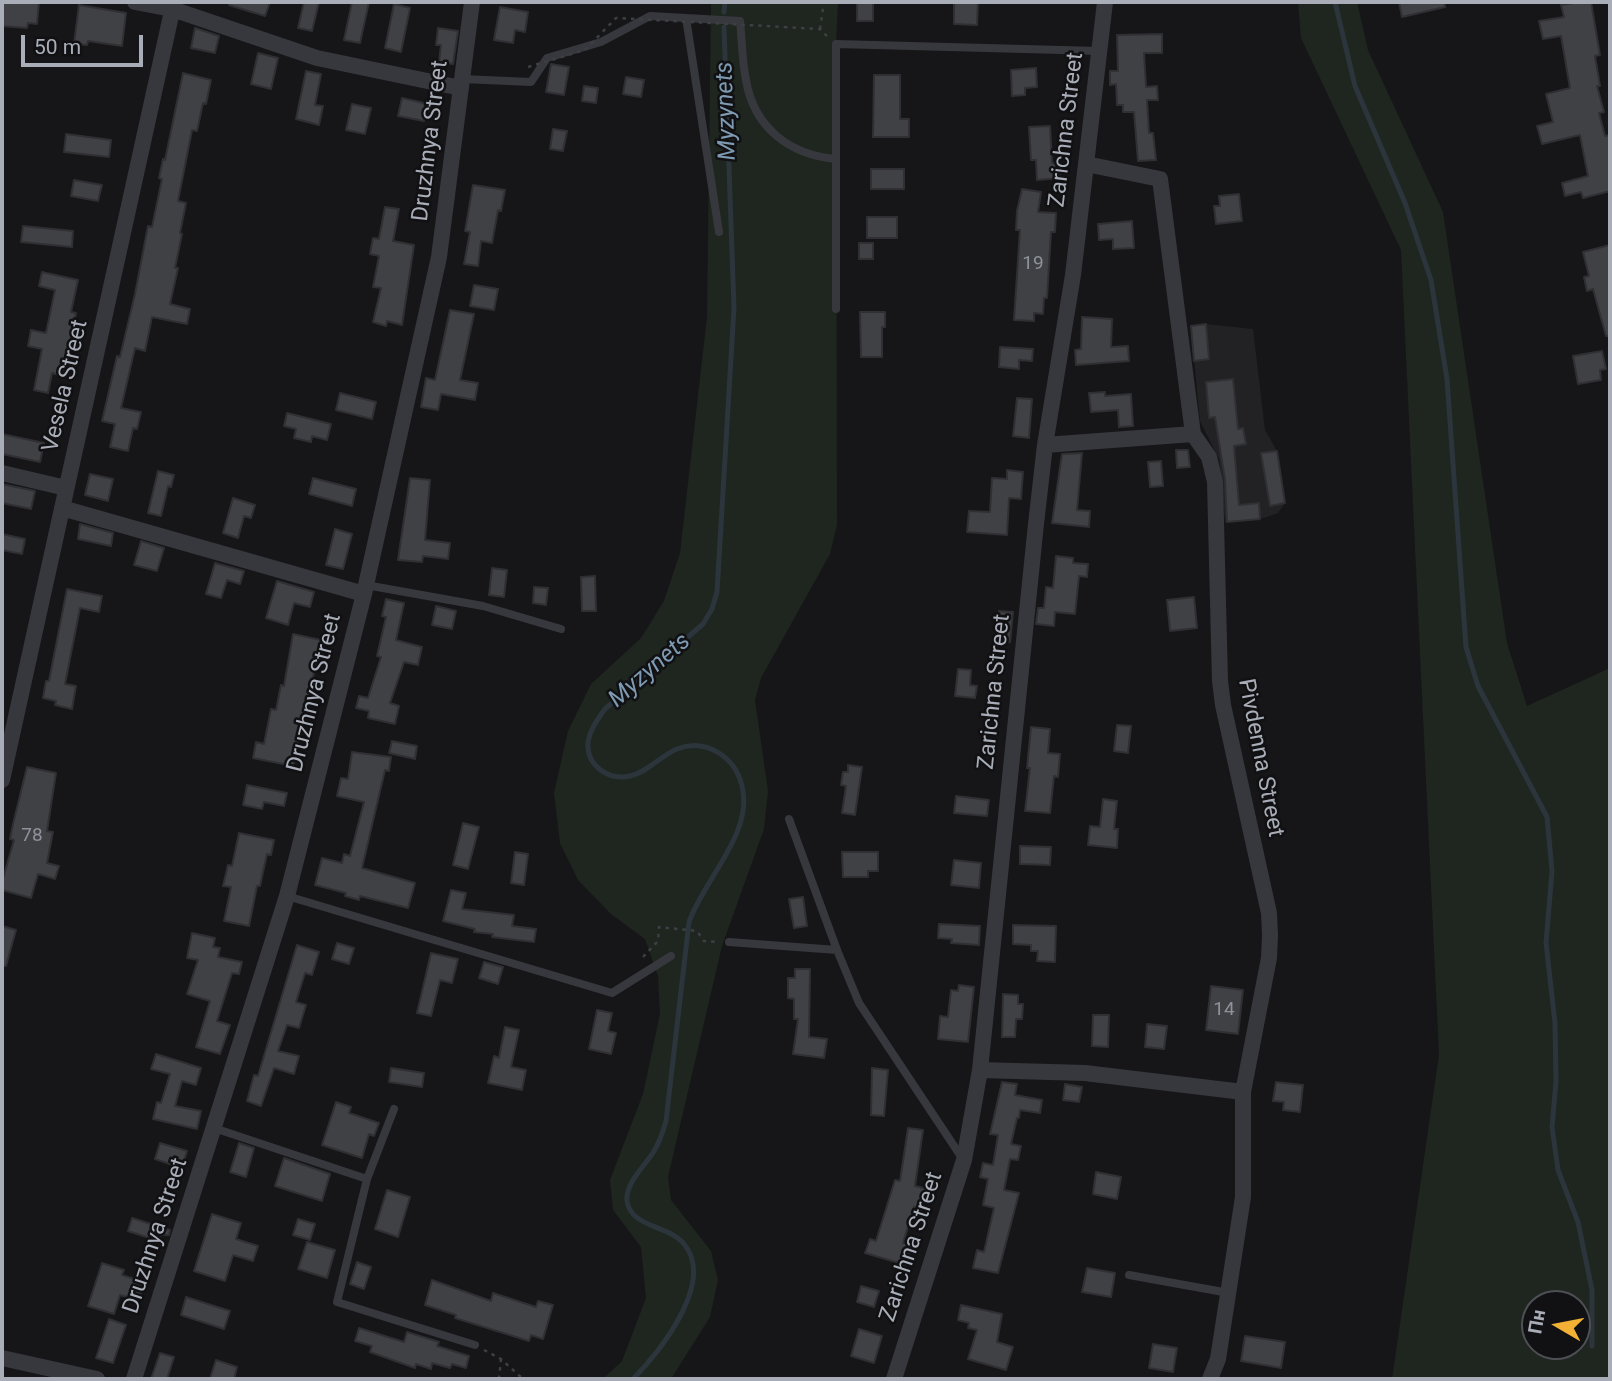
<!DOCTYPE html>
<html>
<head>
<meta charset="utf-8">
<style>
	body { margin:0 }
	#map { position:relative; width:1612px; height:1381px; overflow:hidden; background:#161618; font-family:Roboto,sans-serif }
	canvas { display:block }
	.frame { position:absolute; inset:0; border:4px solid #a8adb8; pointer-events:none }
	.north { position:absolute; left:1521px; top:1290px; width:70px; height:70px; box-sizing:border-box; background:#111113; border:2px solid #4d4f55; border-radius:50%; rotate:280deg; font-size:19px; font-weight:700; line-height:28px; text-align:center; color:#a8adb8 }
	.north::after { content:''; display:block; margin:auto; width:24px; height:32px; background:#f2b134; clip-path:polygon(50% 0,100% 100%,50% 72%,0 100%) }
	.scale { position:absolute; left:21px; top:35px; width:122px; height:32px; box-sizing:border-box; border:4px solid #a8adb8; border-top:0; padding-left:9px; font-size:21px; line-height:24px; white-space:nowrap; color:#a8adb8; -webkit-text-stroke:5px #111113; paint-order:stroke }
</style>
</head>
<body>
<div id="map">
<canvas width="1612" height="1381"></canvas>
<div class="frame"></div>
<div class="north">Пн</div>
<div class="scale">50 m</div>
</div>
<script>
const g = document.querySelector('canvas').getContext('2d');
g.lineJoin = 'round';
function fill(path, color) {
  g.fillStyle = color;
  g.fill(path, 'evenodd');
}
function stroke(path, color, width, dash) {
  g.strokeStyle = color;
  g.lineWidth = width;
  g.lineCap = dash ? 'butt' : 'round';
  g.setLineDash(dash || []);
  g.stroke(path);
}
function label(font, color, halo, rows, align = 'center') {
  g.font = font + ' Roboto,sans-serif';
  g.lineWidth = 5;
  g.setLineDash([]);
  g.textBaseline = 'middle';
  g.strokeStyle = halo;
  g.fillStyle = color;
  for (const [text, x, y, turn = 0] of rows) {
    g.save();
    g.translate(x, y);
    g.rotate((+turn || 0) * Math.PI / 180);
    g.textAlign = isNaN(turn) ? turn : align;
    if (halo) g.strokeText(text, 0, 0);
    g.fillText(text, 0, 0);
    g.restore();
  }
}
fill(new Path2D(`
	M1206 324 1253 329 1265 430 1277 451 1285 503 1278 513 1264 518 1225 522 1219 459 1200 421 1191 326Z`), '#222225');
fill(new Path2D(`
	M711 2H838L836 44 837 525 830 554 761 678 755 700 768 791 764 829 722 946 668 1177 671 1200 711 1251 718 1280 710 1317 671 1379H603L622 1361 646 1298 641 1247 613 1210 610 1180 643 1094 660 1014 658 976 645 939 611 914 578 880 560 843 554 793 568 731 591 684 641 638 664 601 680 553 707 317Z
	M1298 2H1357L1368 50 1443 212 1507 643 1527 706 1610 668V1379H1392L1439 1055 1401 250 1301 38ZM1535 1304H1577V1346H1535Z`), '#1e261f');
stroke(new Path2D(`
	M1335 2 1355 86 1405 203 1431 280 1447 379 1466 647 1478 686 1547 817 1552 871 1546 943 1555 1023 1556 1082 1552 1127 1558 1170 1578 1222 1592 1290V1346
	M724 12 725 2
	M633 1379C659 1353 716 1282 684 1244 669 1225 631 1228 627 1201 625 1183 646 1165 654 1151 660 1142 663 1131 666 1121L689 922C704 879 754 833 742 786 735 756 705 738 677 749 660 756 648 772 630 776 608 781 586 765 588 742 590 729 598 719 605 709L703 624 712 609 717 592 734 308 724 27`), '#2c353c', 5);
const building = new Path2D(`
	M3 2H39L37 24 28 23 27 28 2 26Z
	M229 2H270L265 16 229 5Z
	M304 2H319L312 31 298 28Z
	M352 2H369L360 43 344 40Z
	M857 2H873V21H857Z
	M954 2H978L977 25 954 24Z
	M1399 2H1444L1445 7 1402 17Z
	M1579 2H1591L1600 55 1595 56 1600 86H1597L1604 112 1599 113 1605 136 1610 135V191L1583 198 1581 192 1565 196 1562 183 1588 176 1580 135 1542 144 1537 126 1553 122 1546 94 1570 88 1561 36 1543 39 1539 21 1564 17 1561 5Z
	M394 4 410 8 401 52 385 48Z
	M79 5 126 13 122 46 88 41 87 45 74 44Z
	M500 7 528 12 525 32 515 30 513 43 494 40Z
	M195 28 219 36 215 53 191 48Z
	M438 28 458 31 453 64 439 62 441 45H436Z
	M1162 34V53H1144L1146 87 1157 86 1158 100H1147L1149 133H1153L1156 160 1138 161 1134 112H1123V105H1117L1116 84 1110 85V71H1118L1117 35Z
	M258 53 278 58 271 89 251 84Z
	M551 64 569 67 564 95 546 92Z
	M1036 68 1037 87 1025 88V95L1012 96 1011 70Z
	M306 71 321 74 315 105 323 106 319 125 296 119Z
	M183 73 211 80 206 104 203 103 197 131 192 130 178 201 186 203 180 233 182 234 175 268H178L170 304 190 309 187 324 152 317 145 351 135 348 121 408 141 412 137 429 133 428 128 451 110 447 115 424 102 421 117 356 120 357 135 294 148 226 152 227 162 179 159 178 163 159 165 160Z
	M874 75H900V119H909V137H873Z
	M626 77 644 80 641 97 623 94Z
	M584 86 598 88 596 103 582 101Z
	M402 98 428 104 424 121 398 116Z
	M352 104 371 108 365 134 346 130Z
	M1050 126 1052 163H1059L1060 178 1037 180 1036 160H1031L1029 127Z
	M553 129 567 131 563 151 550 149Z
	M66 134 111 140 109 157 64 152Z
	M871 169H904V189H871Z
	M74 180 102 185 98 201 71 196Z
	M473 185 505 190 501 211 498 210 492 243 481 241 478 266 464 264 470 232 465 231Z
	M1022 189 1041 192 1038 212 1056 213 1055 232H1051L1047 298H1044L1043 314 1034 313V321L1014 320 1020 230H1016L1017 211Z
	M1239 194 1242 221 1216 224 1214 206H1220L1219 196Z
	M385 207 399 209 393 241 414 245 402 325 387 321 386 326 373 322 381 288 373 287 379 256 370 254 373 238 379 239Z
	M867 217H897V238H867Z
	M1132 221 1134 248 1113 249V239L1099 240 1098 224Z
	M23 226 73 231 72 247 21 242Z
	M859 243H873V259H859Z
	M1610 245V336H1606L1593 289 1587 291 1584 277 1589 276 1583 252Z
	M42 272 78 280 71 312 76 313 63 376 52 373 48 393 34 390 42 349 28 346 31 330 46 333 55 290 39 286Z
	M474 285 498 289 494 310 470 306Z
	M450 310 474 314 460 380 478 383 475 400 441 394 438 410 421 407 426 378 435 380Z
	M860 312H885V327H882V357H861Z
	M1082 317 1112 319 1111 347 1128 346 1129 361 1076 365 1075 350 1081 349Z
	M1206 324 1209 359 1194 361 1191 326Z
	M1000 347 1033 349 1032 361 1019 360V369L999 367Z
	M1602 351 1606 369 1600 370 1601 380 1578 384 1573 356Z
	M1233 379 1238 429 1243 428 1246 444 1234 446 1239 505 1259 503 1260 519 1227 522 1225 480 1215 417 1209 418 1206 382Z
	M1105 392V396L1131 394 1133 426 1119 427 1118 410 1091 412 1089 393Z
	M340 393 376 402 372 419 336 410Z
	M1017 398 1032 399 1029 438 1013 436Z
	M287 413 331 424 327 440 312 436 311 442 294 438 296 429 284 426Z
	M2 434 44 443 40 462 2 454Z
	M1176 450H1188L1190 467 1177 468Z
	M1277 451 1285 503 1270 506 1261 453Z
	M1082 453 1077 510 1090 511 1089 527 1052 523 1062 454Z
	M1161 461 1163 486 1150 487 1148 462Z
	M1007 470 1023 472 1021 499 1009 498 1007 535 967 532 969 511 990 512 992 478 1007 479Z
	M158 471 174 475 171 487 168 486 161 516 148 513Z
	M90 474 113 479 108 501 85 495Z
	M313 478 356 489 352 506 309 494Z
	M410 478 430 480 425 540 450 543 448 559 423 556 422 562 398 560Z
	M2 484 35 491 31 509 2 503Z
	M233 498 255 505 251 518 244 516 238 538 223 533Z
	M80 524 113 533 111 546 78 539Z
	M335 529 352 534 343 569 326 565Z
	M2 534 25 539 22 554 2 550Z
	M141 541 164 548 157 571 134 565Z
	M1056 556 1073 558V563L1088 564 1087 577 1079 576 1075 614 1055 612 1054 626 1036 624 1038 608H1044L1046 587 1053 588Z
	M215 563 244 571 240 584 227 580 221 598 206 594Z
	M492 568 507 570 504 597 489 595Z
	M595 576 596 611H582L581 577Z
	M277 581 314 592 310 607 294 603 288 625 266 618Z
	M534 587 548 588 546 605 533 603Z
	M67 589 102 596 99 612 80 608 65 684 76 686 72 709 55 705 56 701 43 698 46 681H49Z
	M1194 597 1197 628 1170 631 1167 600Z
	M386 599 404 603 396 640 422 647 418 665 404 662 390 703 399 706 395 724 368 718 369 711 356 708 359 696 368 698 381 657 377 656 386 617 382 616Z
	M436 606 456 611 452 629 432 625Z
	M999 611 1013 612 1010 642 996 640Z
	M293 634 321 640 310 691 312 692 309 706 293 766 253 758 256 742 264 744 271 709 276 710 281 685 284 686Z
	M958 669 971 670 970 685 977 686 975 698 955 696Z
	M1117 725 1131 726 1128 753 1114 751Z
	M1031 727 1050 729 1048 753 1060 754 1058 777 1054 776 1050 813 1025 811 1030 768H1027Z
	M392 741 417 746 415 759 389 753Z
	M352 752 391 757 389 771 385 770 362 868 415 883 408 908 360 896 359 900 345 896 346 893 315 885 322 858 342 863 344 854 350 856 364 802 337 796 341 778 348 779Z
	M848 765 862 767 855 815 842 813 846 786 841 785 843 772H848Z
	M27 767 56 773 47 831 53 832 47 863 59 866 55 879 38 874 31 898 2 890V882L14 840 10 839 13 824Z
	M247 785 287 793 284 806 264 802 262 809 243 805Z
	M956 796 989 800 987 816 954 813Z
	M1103 799 1117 801 1114 829H1118L1117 848 1088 845 1090 826 1100 827Z
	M463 823 479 827 468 869 453 865Z
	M239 833 274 840 271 855 267 854 260 886H257L249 926 224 921 231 887 223 886 228 865 232 866Z
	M1020 846 1051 847 1050 865 1020 864Z
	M515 852 528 854 524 885 511 883Z
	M842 852H878V871H868V877H843Z
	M954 860 981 863 979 888 951 885Z
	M451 890 466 893 462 909 514 915 512 926 536 929 534 942 492 937 493 934 474 932 475 929 443 921Z
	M803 897 807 926 794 928 789 899Z
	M939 924 980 926 979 945 951 943 952 939 938 938Z
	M1013 925 1056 926 1055 962 1037 961 1038 951H1031V945L1013 944Z
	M2 926 16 930 6 966H2Z
	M192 933 215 938 213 947 220 948 218 957 242 962 239 974 232 973 217 1021 230 1025 220 1054 196 1047 210 1001 187 994 198 960 187 958Z
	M337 943 354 948 349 964 332 959Z
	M297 945 319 952 312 975 305 973 296 1002 306 1005 299 1028 287 1025 278 1051 299 1056 294 1074 274 1068 261 1106 247 1101 254 1075 258 1076Z
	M431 953 458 959 452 983 440 980 431 1016 417 1013Z
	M484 962 503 967 498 984 479 978Z
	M795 969H810L809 1037 827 1039 824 1058 793 1054 798 1019H794V999L788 998V978H795Z
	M959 985 974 987 968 1042 938 1039 940 1016 948 1017 951 990 958 991Z
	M1211 986 1243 990 1238 1034 1206 1030Z
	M1003 994 1018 995V1004H1023L1022 1019H1016L1015 1037H1002Z
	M597 1010 612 1013 608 1031 616 1033 611 1054 589 1049Z
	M1093 1015H1109L1108 1047 1092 1046Z
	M1147 1024 1167 1026 1164 1049 1145 1047Z
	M505 1027 519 1030 511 1067 526 1070 522 1090 488 1083 494 1056 499 1058Z
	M156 1054 201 1068 196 1085 182 1081 175 1106 201 1111 197 1129 153 1119 157 1102 161 1103 170 1074 151 1069Z
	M391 1068 424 1073 422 1087 389 1082Z
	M872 1068 888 1070 884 1116 871 1115Z
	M1002 1082 1017 1084 1015 1095 1042 1100 1040 1113 1020 1110 1019 1118H1017L1011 1144 1021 1146 1018 1160 1010 1159 1004 1190 1019 1193 998 1273 973 1268 977 1250 984 1252 994 1208 983 1205 988 1179 980 1177 983 1163 993 1165 998 1135 990 1134Z
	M1276 1082 1303 1085 1300 1112 1283 1110 1284 1102 1273 1101Z
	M1065 1084 1082 1087 1079 1102 1063 1100Z
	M336 1102 351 1107 349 1113 379 1123 374 1136 369 1134 362 1158 322 1145Z
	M908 1128 923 1130 915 1186 927 1189 921 1210 914 1207 903 1243 912 1245 906 1265 865 1253 870 1239 876 1241 895 1180 900 1181Z
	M160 1143 187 1151 182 1168 155 1159Z
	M239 1143 254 1148 246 1177 230 1172Z
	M284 1158 330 1174 322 1201 275 1186Z
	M1096 1172 1121 1177 1117 1199 1093 1194Z
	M387 1190 410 1197 398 1237 375 1229Z
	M212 1214 241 1223 236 1239 258 1246 253 1261 233 1255 225 1281 194 1271Z
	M132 1218 170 1230 169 1235H161L159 1241 128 1231Z
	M298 1219 315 1224 310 1240 293 1235Z
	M307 1242 335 1250 327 1278 298 1269Z
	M357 1262 371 1267 364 1289 350 1284Z
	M102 1263 124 1270 122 1275 144 1282 139 1300 120 1295 114 1314 88 1306Z
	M1087 1268 1115 1273 1111 1297 1082 1292Z
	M432 1280 491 1301 493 1293 536 1307 538 1301 553 1305 543 1339 531 1335 529 1341 455 1318 456 1315 425 1305Z
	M861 1286 879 1291 874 1307 857 1302Z
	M186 1297 230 1311 224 1329 181 1315Z
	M961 1305 1002 1314 997 1342 1013 1347 1006 1370 968 1359 977 1330 968 1328 969 1323 958 1320Z
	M109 1319 126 1325 113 1363 96 1358Z
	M359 1328 404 1342 407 1332 439 1342 437 1346 469 1356 466 1368 452 1364 450 1368 432 1363 431 1369 416 1364 415 1368 370 1352 372 1346 355 1341Z
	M859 1329 882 1336 874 1363 851 1356Z
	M1245 1336 1285 1342 1281 1368 1241 1361Z
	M1153 1344 1177 1348 1173 1372 1149 1368Z
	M160 1353 174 1357 167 1379H151Z
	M216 1360 237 1367 234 1379H210Z`);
fill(building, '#404145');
stroke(building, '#303034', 2);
stroke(new Path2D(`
	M784 27 820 29 828 37
	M820 29 824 2
	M643 957 658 941 659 927 697 931 704 941 719 942
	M484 1350 501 1359 523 1379
	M499 1379 501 1359`), '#3d3f44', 2.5, [3.5, 5]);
stroke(new Path2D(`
	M686 18 719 232
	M462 79 531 82 547 58 601 42 650 16 740 21C742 40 742 61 746 80 754 128 790 155 836 159
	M836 309V44L1099 51
	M366 585 483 606 561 629
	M789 819 837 950 859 1003 962 1158
	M287 896 612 993 671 956
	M729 942 837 950
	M394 1109 367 1179 337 1302 475 1345
	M214 1128 367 1179
	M1129 1275 1229 1293`), '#37383d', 8);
stroke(new Path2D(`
	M135 2 172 9 317 58 461 88
	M1086 164 1160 179 1193 434 1209 457 1215 482 1220 681 1223 705 1269 913 1270 935 1269 958 1243 1092V1197L1218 1359 1210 1379
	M1045 445 1193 434
	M2 473 66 488
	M62 508 364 594
	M2 780 174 2
	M980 1070 1085 1073 1243 1092
	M2 1358 97 1379
	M134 1379 287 896 364 594 439 257 472 2
	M894 1379 964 1160 980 1070 1036 524 1045 445 1073 275 1105 2`), '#37383d', 16);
stroke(new Path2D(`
	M528 67 585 50 616 18 784 27`), '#3d3f44', 2.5, [3.5, 5]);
label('19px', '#8e929b', null, [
	["19",1033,264],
	["78",32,836],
	["14",1224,1010]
]);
label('23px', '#a8adb8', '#111113', [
	["Zarichna Street",1067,130,-83],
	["Druzhnya Street",431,141,-83],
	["Vesela Street",66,386,-77],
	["Zarichna Street",995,692,-84],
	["Druzhnya Street",315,693,-76],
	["Pivdenna Street",1260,758,79],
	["Druzhnya Street",156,1236,-72],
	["Zarichna Street",912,1247,-72]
]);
label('italic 24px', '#7f9bb3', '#111113', [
	["Myzynets",727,111,-92],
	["Myzynets",650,671,-41]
]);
</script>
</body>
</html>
